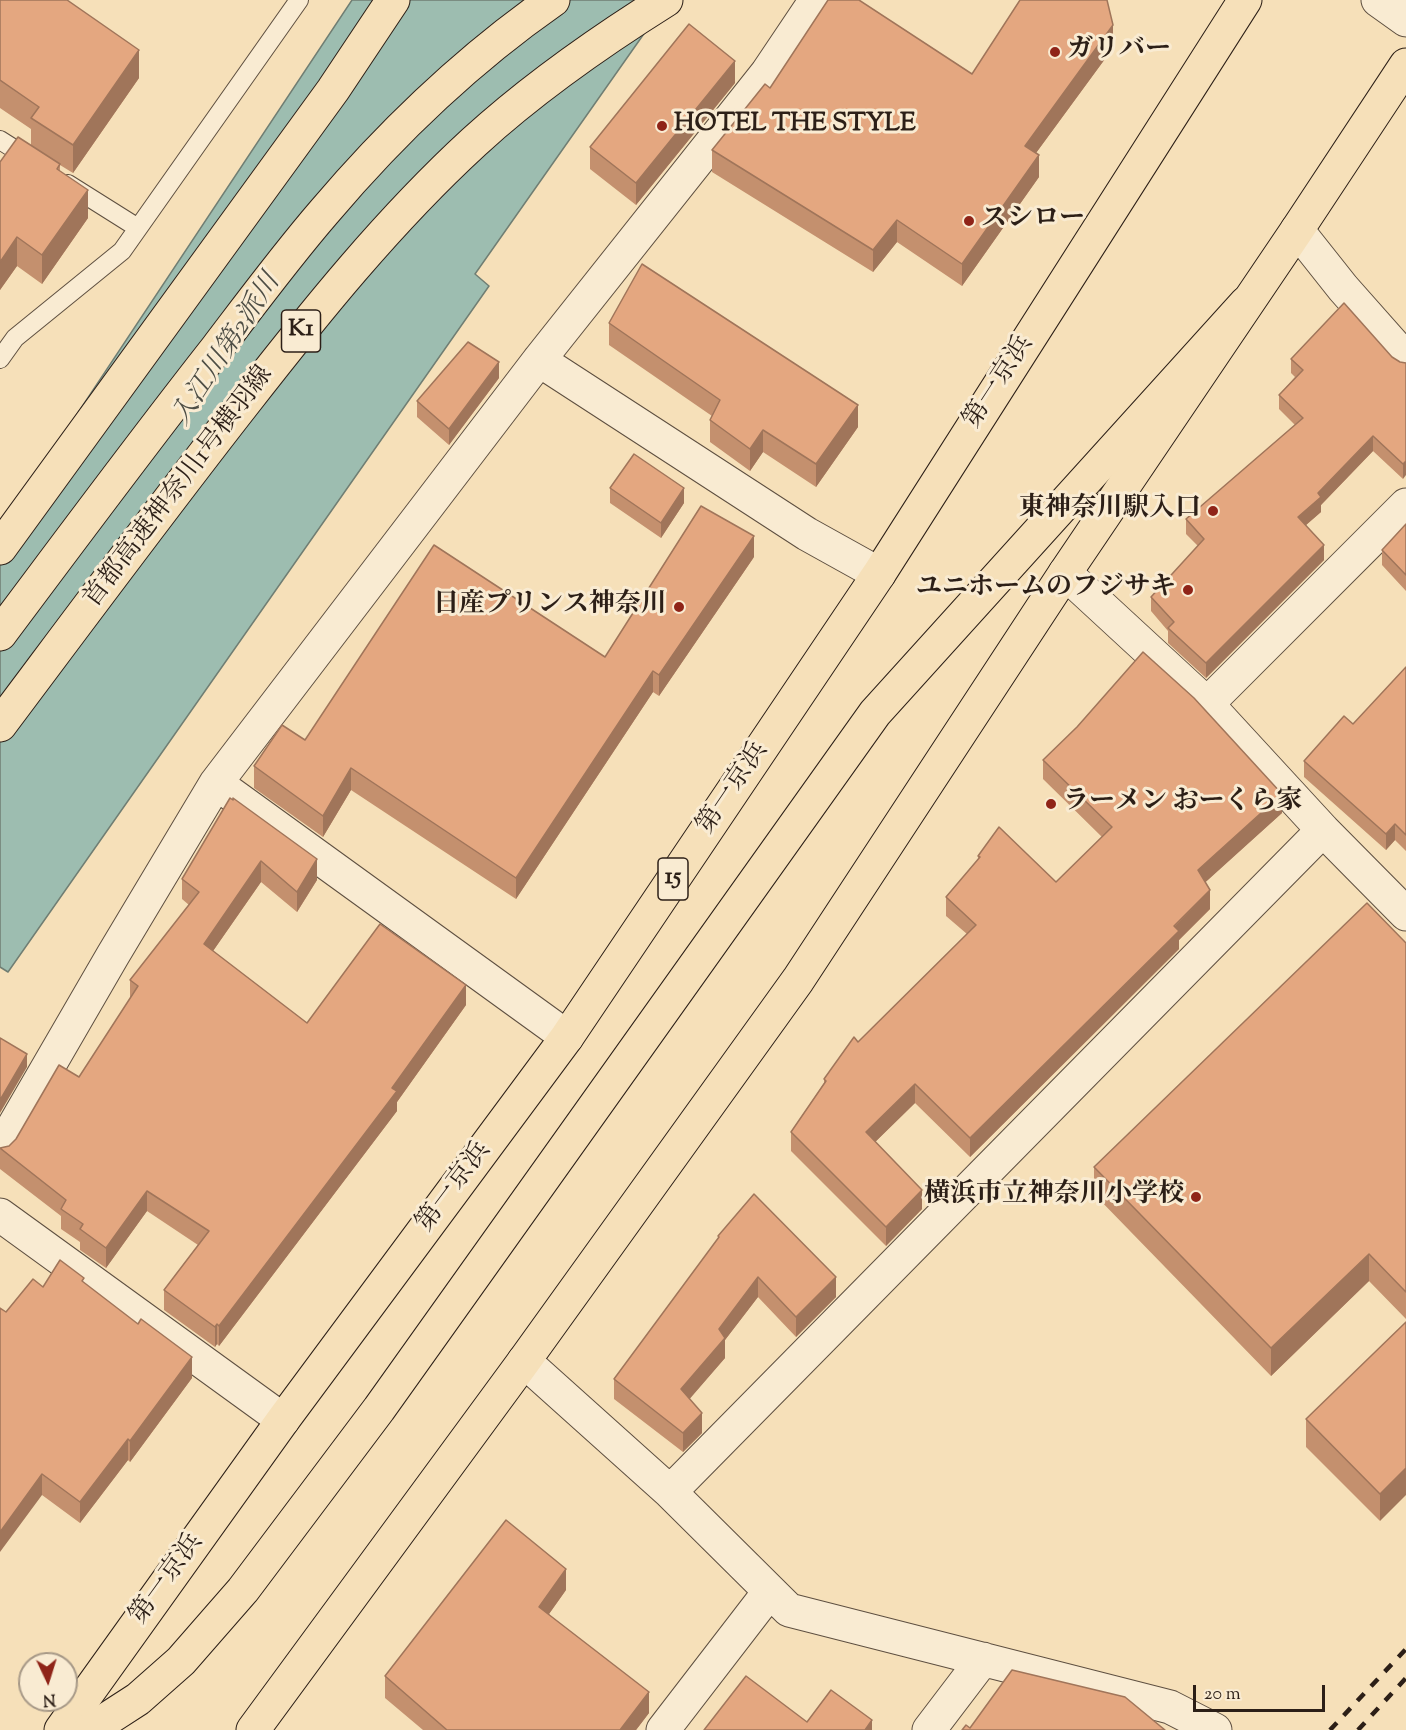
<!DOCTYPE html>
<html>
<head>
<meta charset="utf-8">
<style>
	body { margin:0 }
	#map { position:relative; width:1406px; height:1730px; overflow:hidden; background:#f6e0b9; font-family:"Sorts Mill Goudy",serif }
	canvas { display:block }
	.north { position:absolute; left:18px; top:1652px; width:60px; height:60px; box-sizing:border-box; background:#f9ebd2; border:2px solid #a79987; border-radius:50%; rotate:176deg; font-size:16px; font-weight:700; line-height:24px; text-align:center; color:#2c1f17 }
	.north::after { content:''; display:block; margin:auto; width:21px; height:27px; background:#8f2418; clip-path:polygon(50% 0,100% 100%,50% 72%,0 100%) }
	.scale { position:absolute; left:1193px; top:1685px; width:132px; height:27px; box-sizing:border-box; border:3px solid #2c1f17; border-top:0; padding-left:8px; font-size:18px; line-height:21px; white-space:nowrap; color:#2c1f17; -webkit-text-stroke:4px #f9ebd2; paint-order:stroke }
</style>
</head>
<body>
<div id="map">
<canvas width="1406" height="1730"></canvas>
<div class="north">N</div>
<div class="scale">20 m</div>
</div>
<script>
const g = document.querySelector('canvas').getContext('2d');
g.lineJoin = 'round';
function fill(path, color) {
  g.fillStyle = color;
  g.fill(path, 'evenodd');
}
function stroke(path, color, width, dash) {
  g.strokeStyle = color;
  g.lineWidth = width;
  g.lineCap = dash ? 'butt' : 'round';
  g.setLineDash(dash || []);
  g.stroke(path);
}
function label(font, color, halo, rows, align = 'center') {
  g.font = font + ' "Sorts Mill Goudy","Noto Serif JP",serif';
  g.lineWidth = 6;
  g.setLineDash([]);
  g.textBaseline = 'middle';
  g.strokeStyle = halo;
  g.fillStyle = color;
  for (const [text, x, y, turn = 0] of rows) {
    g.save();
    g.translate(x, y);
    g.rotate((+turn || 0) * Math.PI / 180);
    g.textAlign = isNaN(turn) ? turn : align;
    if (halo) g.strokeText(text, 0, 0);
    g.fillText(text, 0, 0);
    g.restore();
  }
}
const water = new Path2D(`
	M352 0H670L648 28 475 274 489 286 8 972 0 967V530Z`);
fill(water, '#9dbdb0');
stroke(water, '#707e73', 1.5);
const service = new Path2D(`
	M0 140 30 159
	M68 184 138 228
	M0 359 15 338 122 251 299 0`);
const minor = new Path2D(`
	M1297 230 1343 288 1406 359
	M539 360 807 534 879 574
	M1065 573 1207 704 1323 830
	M1207 704 1406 505
	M216 783 567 1037
	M0 1150 113 955 216 783 539 360 767 73 816 0
	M0 1215 283 1420
	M524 1361 670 1492 789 1610 1170 1707 1215 1730
	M670 1492 1323 830 1406 914
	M663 1730 770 1591
	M929 1730 983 1659`);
const tertiary = new Path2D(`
	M1378 0 1406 20`);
const trunk = new Path2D(`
	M61 1730 283 1420 567 1037 879 574 1245 0
	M253 1730 524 1361 798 980 1065 573 1297 230 1406 65`);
const motorway = new Path2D(`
	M0 548 333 90 393 0
	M0 634C72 538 143 442 217 348 252 302 286 256 324 212 391 133 467 60 553 0
	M0 725C81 617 161 509 244 403 315 312 388 221 474 142 533 88 599 42 666 0
	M90 1730 138 1699 181 1661 243 1590 379 1409 875 713 1246 303`);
stroke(service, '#5e4f40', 20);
stroke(minor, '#5e4f40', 35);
stroke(tertiary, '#5e4f40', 35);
stroke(trunk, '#2c1f17', 35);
stroke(motorway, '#2c1f17', 35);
stroke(service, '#f9ebd2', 18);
stroke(minor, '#f9ebd2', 33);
stroke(tertiary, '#f9ebd2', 33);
stroke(trunk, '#f6e0b9', 33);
stroke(motorway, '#f6e0b9', 33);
stroke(new Path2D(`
	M1330 1730 1406 1649
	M1358 1730 1406 1678`), '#2c1f17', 4.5, [10, 10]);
fill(new Path2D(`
	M0 0 139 78 73 173 60 165V171L88 218 42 284 17 266 0 290V162L31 145V129L0 108Z
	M1113 48 1036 153 1039 177 962 286 897 242 873 272 712 172V150L770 88 972 74Z
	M735 83 636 205 590 169V147Z
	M609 323 858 427 816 487 763 452 750 471 710 442V420L712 416 609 345Z
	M1392 357 1400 362 1406 363 1403 479 1373 451 1321 505V512L1306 525 1324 560 1206 678 1168 643V631L1151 611V597L1198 546 1186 534V519L1295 425 1279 409V395L1295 377 1291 373V359Z
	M499 378 449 445 417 417V401Z
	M610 488 684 503 661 538 610 503Z
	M1406 524V591L1382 565V550Z
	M754 557 659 696 653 692 516 899 351 790 323 837 254 788V766L605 657Z
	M1406 667V851L1395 840 1386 850 1304 777V761L1353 724Z
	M1043 760 1282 813 1205 882 1210 909 1179 940V949L970 1157 915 1103 875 1142 922 1209 886 1246 791 1151V1132L824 1083V1079L858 1042 967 934 946 916V897L978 860V856L1056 882 1102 837 1043 779Z
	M230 798 317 880 297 912 261 882 213 951 307 1023 466 1005 397 1102V1111L219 1346 217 1344 215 1347 164 1310V1290L198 1245 147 1211 106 1268 80 1250V1242L61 1229V1216L0 1169V1148L9 1146 79 1077 130 999V980L189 905 182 899V879Z
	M1406 943V1319L1369 1281 1271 1376 1094 1194V1167Z
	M718 1236 836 1297 796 1337 758 1297 725 1340V1358L689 1399 702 1433 683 1452 614 1399V1379L718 1239Z
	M84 1283 192 1378 130 1462 128 1460 80 1523 42 1495 6 1312 43 1287Z
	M1406 1322 1380 1521 1306 1447V1419Z
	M566 1590 549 1614 649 1713 636 1730H423L385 1698V1676Z`), '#c4906e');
fill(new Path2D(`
	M1113 25V48L1025 168V146Z
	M139 50V78L73 173V145Z
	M735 61V83L636 205V183Z
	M1039 155V177L962 286V264Z
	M88 190V218L42 284V255Z
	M897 220V242L873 272V250Z
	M17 237V266L0 290V262Z
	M499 362V378L449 445V429Z
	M858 405V427L816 487V464Z
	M763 430V452L750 471V449Z
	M1373 436V451L1321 505V512L1298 532V517L1318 493Z
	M1406 461V475L1403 479V464Z
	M684 488V503L661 538V523Z
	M754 536V557L659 696V675Z
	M1324 545V560L1206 678V663Z
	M653 671V692L516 899V878Z
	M351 768V790L323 837V816Z
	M1282 794V813L1198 889V870Z
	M1395 824V840L1386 850V834Z
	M317 859V880L297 912V892Z
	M261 861V882L204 964V944Z
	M1210 890V909L1179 940V949L970 1157V1138Z
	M466 985V1005L397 1102V1111L219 1346V1326Z
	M27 1054V1067L0 1113V1100Z
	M915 1084V1103L866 1151V1132Z
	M922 1190V1209L886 1246V1227Z
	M147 1191V1211L106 1268V1248Z
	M1369 1254V1281L1271 1376V1348Z
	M758 1277V1297L725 1340V1358L681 1409V1389L719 1329Z
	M836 1277V1297L796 1337V1317Z
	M217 1324V1344L215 1347V1327Z
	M192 1357V1378L130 1462V1441Z
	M702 1413V1433L683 1452V1433Z
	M128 1439V1460L80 1523V1502Z
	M1406 1468V1495L1380 1521V1494Z
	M42 1474V1495L0 1552V1532Z
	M566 1569V1590L539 1628V1607Z
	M649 1692V1713L636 1730H620Z
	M872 1720V1730H865Z`), '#a0755a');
const building = new Path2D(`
	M0 0H67L139 50 73 145 31 118 39 107 0 80Z
	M828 0H859L972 74 1020 0H1107L1113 25 1025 146 1039 155 962 264 897 220 873 250 712 150 765 84 770 88Z
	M689 24 735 61 636 183 590 147Z
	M18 137 60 164 57 169 88 190 42 255 17 237 0 262V162Z
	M642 264 858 405 816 464 763 430 750 449 710 420 720 400 609 323Z
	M1344 303 1392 357 1400 362 1406 363V461L1403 464 1373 436 1318 493 1321 497 1298 517 1324 545 1206 663 1168 628 1174 622 1151 597 1204 539 1186 519 1303 418 1279 395 1303 370 1291 359Z
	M468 342 499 362 449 429 417 401Z
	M634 454 684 488 661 523 610 488Z
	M701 506 754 536 659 675 653 671 516 878 351 768 323 816 254 766 282 725 305 740 434 545 605 657Z
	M1406 524V575L1382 550Z
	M1143 652 1194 698 1282 794 1198 870 1210 890 1174 926 1179 931 970 1138 915 1084 866 1132 922 1190 886 1227 791 1132 826 1081 824 1079 854 1037 858 1042 976 925 946 897 980 857 978 856 999 827 1056 882 1112 827 1043 760 1077 727Z
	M1406 667V835L1395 824 1386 834 1304 761 1344 716 1353 724Z
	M230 798 233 800V798L317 859 297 892 261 861 204 944 307 1023 380 924 466 985 392 1088 397 1091 219 1326 217 1324 215 1327 164 1290 209 1231 147 1191 106 1248 80 1229 83 1224 61 1209 66 1200 0 1148 9 1146 16 1139 59 1065 79 1077 138 986 130 980 199 892 182 879Z
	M1367 903 1406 943V1292L1369 1254 1271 1348 1094 1167Z
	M0 1038 27 1054 0 1100Z
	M754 1194 836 1277 796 1317 758 1277 719 1329 725 1338 681 1389 702 1413 683 1433 614 1379 719 1237 718 1236Z
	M60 1260 84 1278 82 1281 138 1324 141 1319 192 1357 130 1441 128 1439 80 1502 42 1474 0 1532V1308L6 1312 33 1279 43 1287Z
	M1406 1322V1468L1380 1494 1306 1419Z
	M506 1520 566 1569 539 1607 649 1692 620 1730H447L385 1676Z
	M1012 1670 1125 1697 1165 1730H962L966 1725 970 1728Z
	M746 1676 807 1722 831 1690 872 1720 865 1730H704Z`);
fill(building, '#e4a780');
stroke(building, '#a0755a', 1.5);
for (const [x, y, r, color] of [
	[1055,52,6,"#8f2418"],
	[662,126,6,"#8f2418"],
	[969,221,6,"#8f2418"],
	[1213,511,6,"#8f2418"],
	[1188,590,6,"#8f2418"],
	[679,607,6,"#8f2418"],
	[1051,804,6,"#8f2418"],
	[1196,1197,6,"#8f2418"]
]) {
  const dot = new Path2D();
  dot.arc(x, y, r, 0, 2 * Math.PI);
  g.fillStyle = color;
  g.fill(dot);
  stroke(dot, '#f9ebd2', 2);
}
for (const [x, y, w] of [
	[301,331,39],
	[673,879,30]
]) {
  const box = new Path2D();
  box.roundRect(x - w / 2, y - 21, w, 42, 4.5);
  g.fillStyle = '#f9ebd2';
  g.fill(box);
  stroke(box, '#2c1f17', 1.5);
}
label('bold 24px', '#2c1f17', null, [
	["K1",301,331],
	["15",673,879]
]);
label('bold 26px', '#2c1f17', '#f9ebd2', [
	["ガリバー",1067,52],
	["HOTEL THE STYLE",674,126],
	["スシロー",981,221],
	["東神奈川駅入口",1201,511,"right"],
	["ユニホームのフジサキ",1176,590,"right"],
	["日産プリンス神奈川",667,607,"right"],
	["ラーメン おーくら家",1063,804],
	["横浜市立神奈川小学校",1184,1197,"right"]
], 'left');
label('26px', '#2c1f17', '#f9ebd2', [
	["第一京浜",1000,383,-57],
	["首都高速神奈川1号横羽線",180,488,-53],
	["第一京浜",734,789,-56],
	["第一京浜",455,1188,-53],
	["第一京浜",168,1580,-54]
]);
label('italic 27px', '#4e4e45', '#f9ebd2', [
	["入江川第2派川",228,351,-57]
]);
</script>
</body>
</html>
